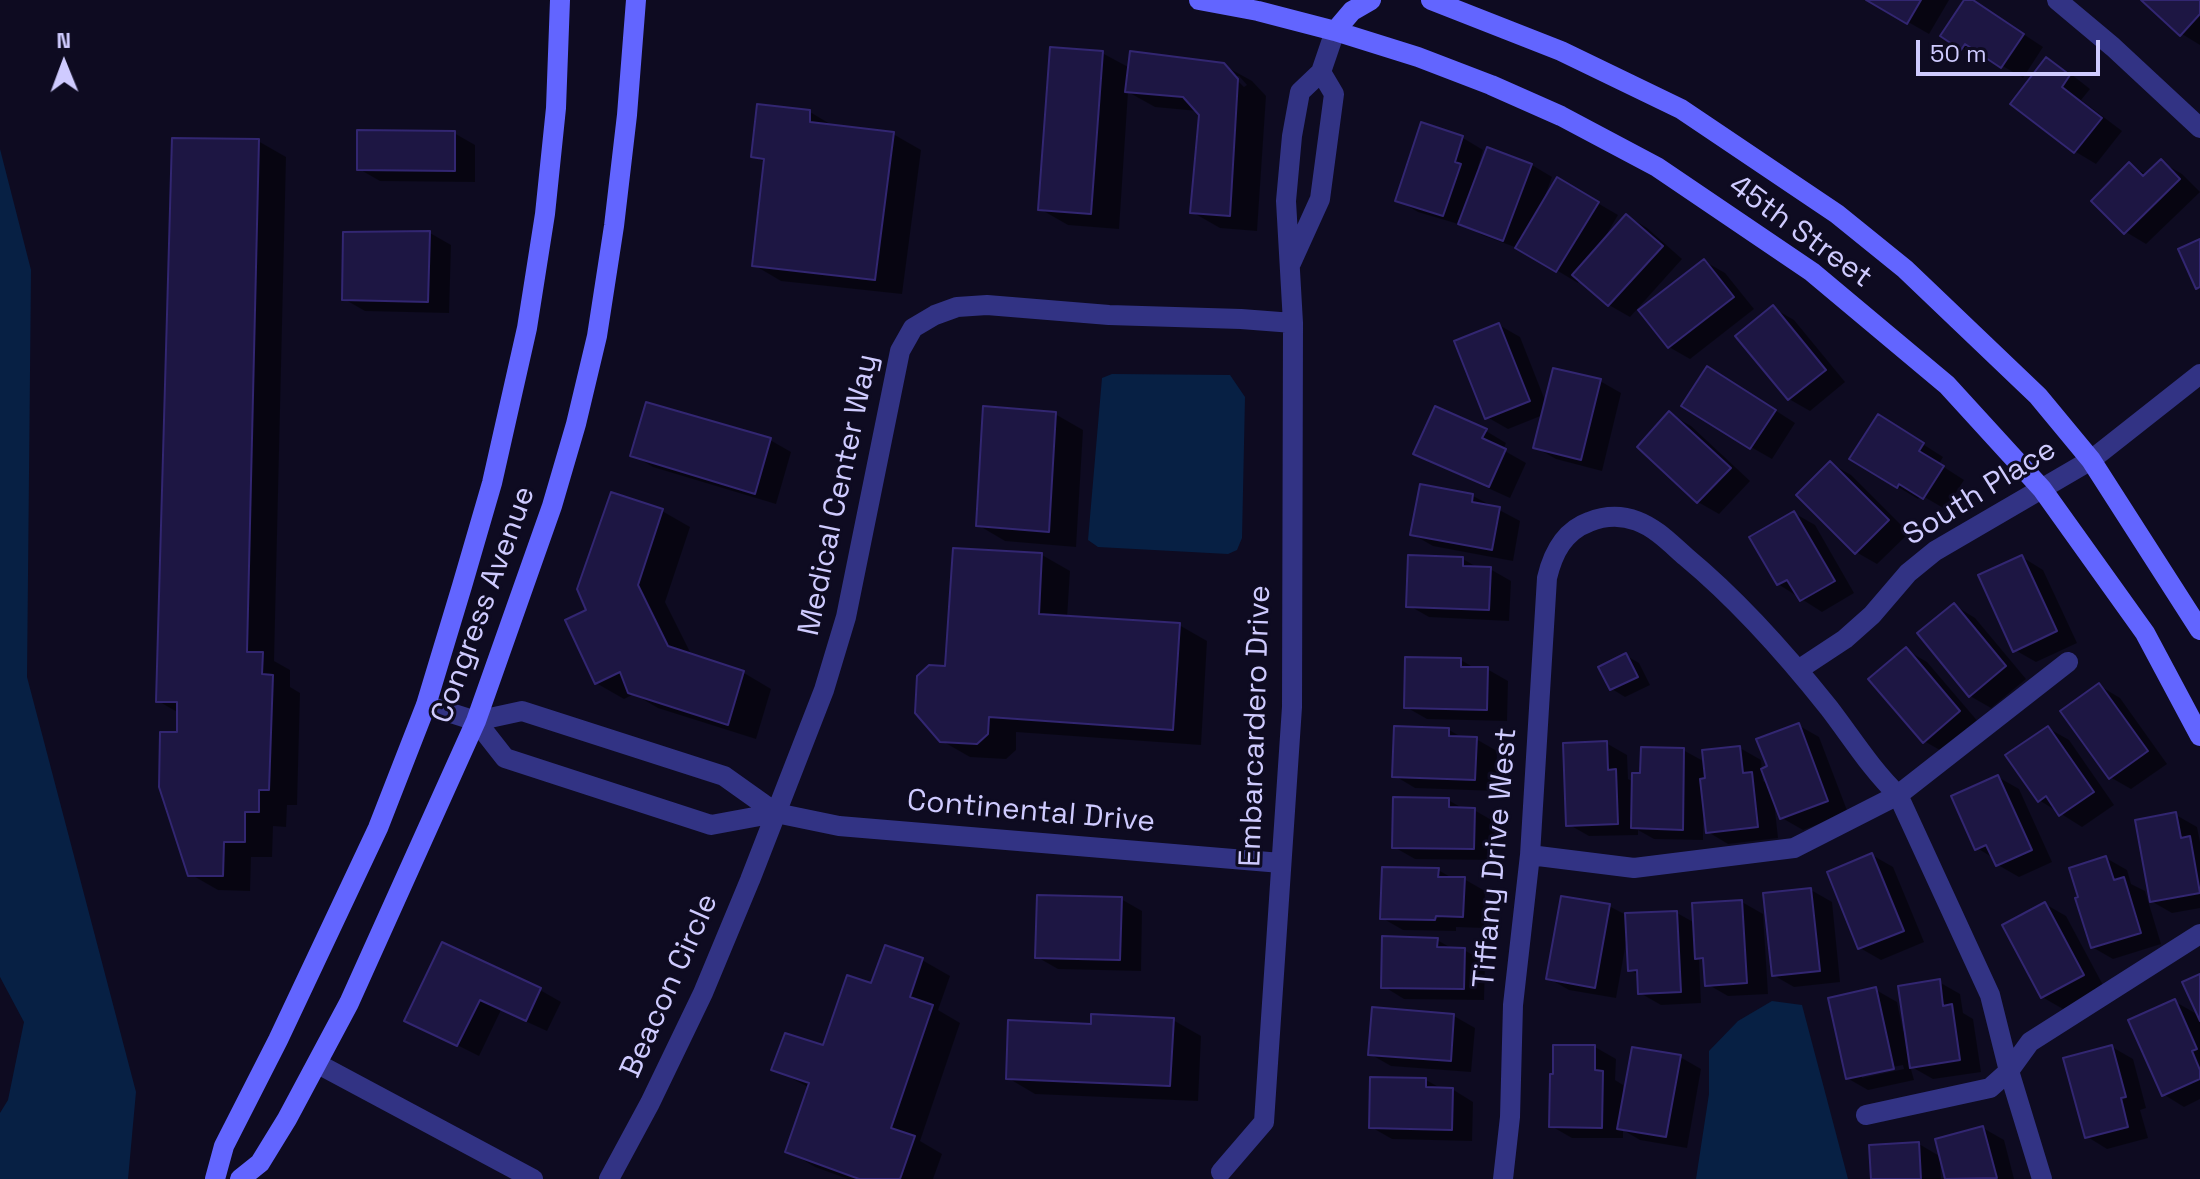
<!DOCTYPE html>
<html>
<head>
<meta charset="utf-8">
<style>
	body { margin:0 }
	#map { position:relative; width:2200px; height:1179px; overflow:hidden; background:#0e0b21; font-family:"Space Grotesk",sans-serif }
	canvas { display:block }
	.north { position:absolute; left:24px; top:24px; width:80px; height:80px; -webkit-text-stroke:6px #0e0b21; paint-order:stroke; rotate:359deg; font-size:22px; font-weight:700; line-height:32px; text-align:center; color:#cfcbff }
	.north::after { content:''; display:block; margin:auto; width:28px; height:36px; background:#cfcbff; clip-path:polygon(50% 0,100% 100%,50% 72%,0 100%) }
	.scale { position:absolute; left:1916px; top:40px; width:184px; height:36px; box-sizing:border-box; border:4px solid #cfcbff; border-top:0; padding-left:10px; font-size:24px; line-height:28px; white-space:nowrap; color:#cfcbff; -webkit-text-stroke:6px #0e0b21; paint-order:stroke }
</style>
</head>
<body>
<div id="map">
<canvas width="2200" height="1179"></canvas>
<div class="north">N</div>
<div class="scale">50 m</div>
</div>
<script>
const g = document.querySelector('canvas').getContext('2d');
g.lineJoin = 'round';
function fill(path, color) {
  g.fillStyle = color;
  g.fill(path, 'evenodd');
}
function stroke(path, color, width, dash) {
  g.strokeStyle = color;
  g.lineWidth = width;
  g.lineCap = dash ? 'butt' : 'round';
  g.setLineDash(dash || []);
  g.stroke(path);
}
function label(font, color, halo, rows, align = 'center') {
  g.font = font + ' "Space Grotesk",sans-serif';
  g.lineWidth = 6;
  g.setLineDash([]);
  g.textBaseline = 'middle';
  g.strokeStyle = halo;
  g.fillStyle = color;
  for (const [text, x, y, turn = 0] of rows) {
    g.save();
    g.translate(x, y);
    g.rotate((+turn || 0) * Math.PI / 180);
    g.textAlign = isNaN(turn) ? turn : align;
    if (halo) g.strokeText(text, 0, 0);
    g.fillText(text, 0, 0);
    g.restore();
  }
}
fill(new Path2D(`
	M0 149 31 270 27 677 136 1092 128 1179H0V1113L8 1100 24 1022 0 977Z
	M1112 374 1230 375 1245 397 1242 538 1237 550 1228 554 1098 547 1088 540 1102 378Z
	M1772 1001 1802 1005 1848 1179H1696L1709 1094V1051L1738 1021Z`), '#072044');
fill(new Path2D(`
	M1870 0H1949L1929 34Z
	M1966 0 1988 11 2043 47 2023 78 1986 56 1983 60 1942 36Z
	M2144 0H2200V45L2182 34Z
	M1102 53 1130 68 1223 65 1252 81 1266 96 1257 231 1220 228 1192 212 1201 114 1198 111 1155 107 1128 92 1119 229 1068 225 1040 209ZM1233 76H1239L1247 85 1244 87Z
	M2047 59 2067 71 2090 89 2081 100 2122 131 2096 164 2076 152 2013 103Z
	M810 112 835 127 893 134 921 150 902 294 781 281 754 265 766 163 753 156Z
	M1422 125 1463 138 1483 150 1478 167 1481 168 1488 149 1532 165 1552 177 1545 196 1547 197 1558 180 1618 215 1605 237 1607 239 1627 216 1647 228 1682 259 1630 317 1609 305 1580 279 1578 283 1523 250 1482 235 1465 226 1418 212 1398 200Z
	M454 133 475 145V182L380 181 359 169Z
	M258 141 286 157 274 661 290 670V687L300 693 297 805H287L286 827 273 826 272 857H251L250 891 218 890 190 874 179 734V713L158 701Z
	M2161 162 2182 174 2200 192 2146 244 2126 232 2094 201 2130 165 2147 175Z
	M430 233 451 245 449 313 365 311 344 299Z
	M1704 261 1725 273 1754 309 1690 359 1669 347Z
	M1773 308 1794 320 1845 382 1810 411 1789 399 1738 336Z
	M1499 325 1520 337 1546 403 1600 381 1621 393 1602 471 1556 459 1535 447 1543 415 1508 429 1487 417Z
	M1728 380 1795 423 1772 459 1751 447Z
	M1055 414 1083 430 1076 547 1005 541 978 525Z
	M1670 414 1691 426 1750 481 1719 514 1698 502 1639 446Z
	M1899 429 1943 457 1939 464 1964 480 1945 509 1921 495 1918 499 1898 487Z
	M1486 431 1506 443 1503 450 1526 463 1510 498 1437 465 1416 453Z
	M770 440 791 452 776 504 653 467 633 455Z
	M1830 463 1851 475 1909 533 1877 564 1856 552Z
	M1473 496 1520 521 1513 561 1433 546 1412 534Z
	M662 511 690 527 665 602 692 656 744 673 771 689 756 739 658 708 634 694 624 699 596 683 589 611Z
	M1794 513 1815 525 1854 593 1822 612 1778 584Z
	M955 550 1042 555 1070 571 1067 618 1179 625 1207 641 1201 745 1016 732V750L1006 759 970 757 942 741Z
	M2022 557 2043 570 2077 643 2036 662 2015 650Z
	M1463 559 1480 569H1490L1511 581 1509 621 1429 617 1408 605Z
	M1954 605 1975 618 2026 679 1991 708 1970 696Z
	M1906 650 1927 662 1980 724 1945 753 1924 741Z
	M1625 655 1639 663 1650 685 1625 697 1612 689Z
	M1461 660 1476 669H1487L1508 681 1507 721 1427 719 1406 707Z
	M2100 686 2120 698 2167 764 2131 789 2110 777Z
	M1798 725 1819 737 1848 813 1803 830 1782 818 1774 801 1778 838 1728 844 1708 832 1706 819H1703V840L1654 839 1638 830V835L1589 836 1568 824 1606 743 1627 755 1628 779 1634 782 1683 750 1705 762 1740 748 1761 760 1763 781 1769 785V768Z
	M2048 728 2069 740 2114 805 2082 827 2039 800Z
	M1449 730 1465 739H1476L1497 751 1496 791 1415 788 1395 776Z
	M1998 777 2019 789 2052 862 2019 877 1998 865 1995 859 1977 848Z
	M1448 800 1464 809 1474 810 1495 822V860L1415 859 1394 847Z
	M2176 815 2197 827 2200 842V908L2172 913 2151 901Z
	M1872 855 1893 867 1924 942 1881 960 1860 948Z
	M2106 858 2127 870 2131 884 2145 891 2161 944 2113 959 2092 947Z
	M1438 870 1454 879H1464L1485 891 1484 928 1456 927V931L1403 930 1382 918Z
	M1811 890 1832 902 1840 982 1794 987 1773 975Z
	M1121 899 1142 911 1141 971 1058 969 1037 957Z
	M1742 902 1763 914 1768 994 1728 996 1707 984 1706 962 1699 959 1701 1003 1661 1005 1640 993 1639 975 1630 970 1627 937 1616 998 1569 990 1548 978 1609 906 1626 915 1677 913 1695 923Z
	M2045 904 2066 916 2104 987 2063 1009 2042 997Z
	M1437 940 1453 949 1464 950 1485 962 1484 1000 1404 999 1383 986Z
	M443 944 540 990 561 1002 547 1031 501 1010 479 1056 407 1020Z
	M922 960 950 976 938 1010 960 1023 920 1141 942 1154 933 1179H848L815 1167 788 1151 810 1088 774 1069 824 1047 872 986Z
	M2200 976V1099L2184 1107 2163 1094 2174 1001 2200 1016Z
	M1939 982 1960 994 1963 1013 1973 1019 1981 1072 1933 1079 1910 1066 1914 1080 1868 1090 1847 1078 1876 990 1897 1002 1903 1031H1906ZM1903 1065 1904 1069 1862 1078V1073Z
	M1454 1016 1475 1028 1471 1072 1391 1066 1370 1054Z
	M1173 1020 1201 1036 1198 1101 1035 1094 1008 1078 1093 1026Z
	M1595 1047 1616 1059 1615 1080 1623 1085V1094L1680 1057 1701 1069 1687 1148 1640 1140 1623 1130V1138H1572L1551 1126Z
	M2112 1047 2133 1059 2146 1108 2140 1110 2148 1138 2107 1149 2086 1136Z
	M1426 1080 1442 1089H1452L1473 1102 1472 1141 1392 1139 1371 1127Z
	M1983 1128 2004 1140 2014 1179H1947L1942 1160H1940L1941 1179H1873L1919 1144 1941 1157Z`), '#0007');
const building = new Path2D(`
	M1866 0H1921L1907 24Z
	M1964 0H1973L2024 34 2001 68 1965 44 1961 50 1940 36Z
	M2141 0H2200V14L2180 36Z
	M1050 47 1103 51 1091 214 1038 210Z
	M1130 51 1224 63 1238 79 1230 216 1190 213 1199 115 1183 97 1125 92Z
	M2046 57 2070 75 2062 87 2102 118 2074 153 2010 104Z
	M757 104 810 110V122L894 132 875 280 752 266 764 159 751 157Z
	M1421 122 1463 136 1455 162 1461 164 1443 216 1395 201Z
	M357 130 455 131V171L357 170Z
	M172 138 259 139 247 652H263L262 674 273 675 269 790H259V812H245V842H224L223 876H188L159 787 160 732H177V702H156Z
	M1487 147 1532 164 1503 241 1458 224Z
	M2161 159 2180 179 2124 234 2091 201 2129 162 2143 176Z
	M1557 177 1599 202 1556 272 1515 248Z
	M1626 214 1663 246 1608 306 1572 275Z
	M430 231 428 302 342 300 343 232Z
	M2200 239V287L2196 289 2178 249Z
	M1704 259 1734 297 1668 348 1638 310Z
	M1773 305 1826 370 1788 400 1735 336Z
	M1499 323 1530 401 1485 419 1454 341Z
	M1707 366 1776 410 1750 449 1681 406Z
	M1553 368 1601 379 1581 460 1533 448Z
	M646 402 771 438 755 494 630 456Z
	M983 406 1056 412 1049 532 976 526Z
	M1435 406 1487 429 1482 438 1506 449 1489 487 1413 454Z
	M1669 411 1731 468 1697 503 1637 447Z
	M1878 414 1924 443 1919 451 1944 466 1923 499 1899 484 1897 488 1849 459Z
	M1830 461 1889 520 1855 554 1796 495Z
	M1420 484 1473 494 1472 502 1500 507 1492 550 1410 535Z
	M611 492 663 509 638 585 668 646 744 671 728 725 628 693 620 672 595 684 565 620 586 610 577 589Z
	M1794 511 1835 581 1800 601 1787 580 1777 585 1749 537Z
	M953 548 1042 553 1039 614 1180 623 1173 730 989 717 988 734 977 744 940 742 915 713 917 676 929 665 945 666Z
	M1408 555 1463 557V566L1491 567 1489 610 1406 607Z
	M2022 555 2057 631 2013 652 1978 575Z
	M1954 603 2006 666 1969 697 1917 633Z
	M1906 647 1960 711 1923 743 1868 679Z
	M1626 653 1638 677 1610 690 1598 667Z
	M1405 657 1461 658V667H1488L1487 710 1404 708Z
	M2099 683 2148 751 2109 779 2060 711Z
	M1799 723 1828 801 1780 819 1761 769 1767 766 1756 739Z
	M1394 726 1449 728V736L1477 737 1475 780 1392 777Z
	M2048 726 2094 792 2059 816 2046 796 2038 802 2005 755Z
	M1607 741 1608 770 1616 769 1618 824 1566 826 1563 743Z
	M1740 746 1743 773 1752 772 1758 827 1706 833 1700 779 1705 778 1702 750Z
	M1641 747 1684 748 1683 830 1631 828 1632 773H1640Z
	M1998 775 2032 850 1996 866 1986 845 1975 850 1951 796Z
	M1393 797 1449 798V807L1475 808 1474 849 1392 848Z
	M2176 812 2181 838 2190 836 2200 893 2150 902 2135 820Z
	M1872 853 1904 931 1858 949 1827 872Z
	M2106 856 2114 880 2124 877 2141 933 2091 948 2075 898 2078 897 2069 868Z
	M1382 867 1439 868 1438 877H1465L1463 917 1436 916 1435 920 1380 919Z
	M1811 888 1820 971 1772 976 1763 893Z
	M1037 895 1122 897 1120 960 1035 958Z
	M1561 896 1610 904 1595 988 1546 979Z
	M1742 900 1747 983 1705 986 1703 958 1695 959 1692 903Z
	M2045 902 2084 975 2041 998 2002 925Z
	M1677 911 1681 992 1638 994 1637 970 1628 971 1625 913Z
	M1382 936 1438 938 1437 947 1465 948 1464 989 1381 988Z
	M442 942 541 988 526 1021 480 1000 457 1046 404 1021Z
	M885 945 923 958 910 997 933 1005 891 1128 915 1136 900 1179H859L785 1152 809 1083 771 1070 785 1033 823 1045 847 975 871 983Z
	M2200 974V1021L2182 982Z
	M1940 979 1943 1006 1952 1004 1960 1060 1910 1068 1898 986Z
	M1876 987 1894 1069 1846 1079 1828 998Z
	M2175 999 2197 1049 2192 1051 2200 1070V1079L2162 1096 2128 1020Z
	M1372 1007 1454 1014 1451 1061 1368 1055Z
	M1091 1014 1174 1018 1170 1086 1006 1079 1008 1020 1091 1024Z
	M1553 1045H1595V1070L1603 1071 1602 1128 1549 1127 1550 1074H1553Z
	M2112 1045 2126 1097 2121 1098 2128 1127 2085 1138 2063 1058Z
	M1632 1047 1681 1055 1666 1137 1617 1129Z
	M1370 1077 1426 1078V1087L1453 1088 1452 1130 1369 1128Z
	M1983 1126 1997 1178 1945 1179 1935 1139Z
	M1919 1142 1921 1179H1871L1869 1145Z`);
fill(building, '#1d1643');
stroke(building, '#322671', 2);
stroke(new Path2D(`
	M2057 0 2113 47 2200 128
	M1291 263 1320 199 1334 94 1321 72
	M1798 670 1845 639 1872 615 1908 573 1935 551 2091 460 2200 374
	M426 705 476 721 522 711 724 776 776 813
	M476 721 505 758 711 825 776 813 839 826 1281 863
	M1530 855 1634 868 1794 848 1898 795 2068 662
	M318 1064 533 1179
	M1866 1115 1990 1088 2009 1071 2030 1042 2200 934
	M1221 1172 1264 1122 1292 707 1293 323 1286 201 1292 136 1300 92 1321 72 1335 31
	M609 1179 650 1103 703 993 750 880 824 690 846 617 900 351 913 328 935 315 957 307 987 305 1109 315 1241 319 1293 323
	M1503 1179 1510 1117 1513 1005 1530 855 1547 578C1553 553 1564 531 1589 522 1604 516 1621 515 1637 521 1656 528 1671 544 1686 557 1739 601 1786 654 1829 708 1852 738 1871 769 1898 795L1990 995 2009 1071 2042 1179`), '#323384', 20);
stroke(new Path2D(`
	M1199 0 1258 11 1335 31 1418 57 1491 85 1561 116 1657 167 1812 272 1947 385 2042 489 2145 633 2200 736
	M1431 0 1561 51 1681 109 1837 214 1905 269 2038 396 2091 460 2200 630
	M1335 31 1352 11 1371 0
	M215 1179 224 1146 278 1040 378 828 426 705 462 586 492 483 527 328 545 214 556 108 560 0
	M240 1179 260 1163 287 1119 349 1003 476 721 552 506 576 424 597 336 614 226 627 115 636 0`), '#6265ff', 20);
label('30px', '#cfcbff', '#0e0b21', [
	["45th Street",1800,232,36],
	["South Place",1980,493,-32],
	["Medical Center Way",839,495,-78],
	["Congress Avenue",484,605,-70],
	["Embarcardero Drive",1256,726,-88],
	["Continental Drive",1031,812,5],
	["Tiffany Drive West",1496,858,-85],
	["Beacon Circle",670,986,-66]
]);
</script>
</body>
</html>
